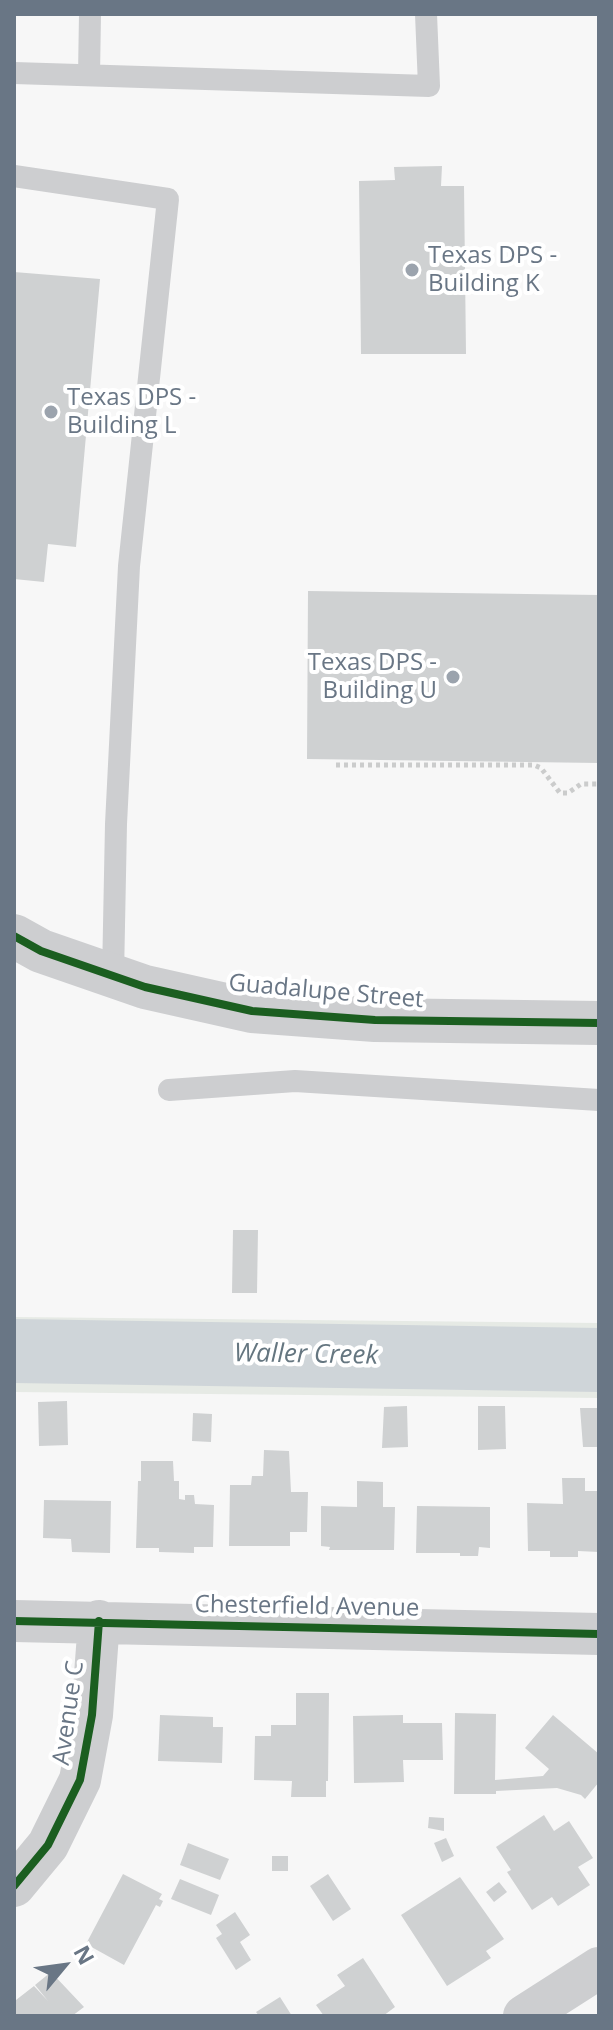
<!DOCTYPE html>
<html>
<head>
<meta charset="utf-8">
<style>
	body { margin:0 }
	#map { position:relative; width:613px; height:2030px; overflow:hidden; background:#f7f7f7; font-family:"Open Sans",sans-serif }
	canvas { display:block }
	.frame { position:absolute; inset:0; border:16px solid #697685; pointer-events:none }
	.north { position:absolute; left:24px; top:1926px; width:80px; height:80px; -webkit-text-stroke:6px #fff; paint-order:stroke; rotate:61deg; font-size:22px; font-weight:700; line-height:32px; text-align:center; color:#697685 }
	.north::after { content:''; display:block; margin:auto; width:28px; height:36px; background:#697685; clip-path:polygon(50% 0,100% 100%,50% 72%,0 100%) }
</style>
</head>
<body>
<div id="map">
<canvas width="613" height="2030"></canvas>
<div class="frame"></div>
<div class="north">N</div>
</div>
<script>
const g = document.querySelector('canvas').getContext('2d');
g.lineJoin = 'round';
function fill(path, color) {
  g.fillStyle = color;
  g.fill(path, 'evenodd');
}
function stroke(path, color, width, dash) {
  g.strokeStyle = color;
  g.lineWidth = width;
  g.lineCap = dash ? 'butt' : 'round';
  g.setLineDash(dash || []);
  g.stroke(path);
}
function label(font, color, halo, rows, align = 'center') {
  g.font = font + ' "Open Sans",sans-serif';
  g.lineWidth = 8;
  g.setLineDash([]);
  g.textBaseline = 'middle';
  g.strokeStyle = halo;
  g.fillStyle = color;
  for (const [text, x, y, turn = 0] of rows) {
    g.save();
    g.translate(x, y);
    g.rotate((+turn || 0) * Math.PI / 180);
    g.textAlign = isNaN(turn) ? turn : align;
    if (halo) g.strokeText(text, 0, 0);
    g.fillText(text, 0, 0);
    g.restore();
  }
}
fill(new Path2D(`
	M14 1317 599 1323V1398L14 1392Z`), '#e6eae5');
stroke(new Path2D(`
	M14 1351 599 1360`), '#cfd5d9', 64);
fill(new Path2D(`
	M442 166 441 186H464L466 354H361L359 181 395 180 394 167Z
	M14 272 100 279 76 547 48 544 44 582 14 579Z
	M308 591 599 595V763L307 759Z
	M233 1230H258L257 1293H232Z
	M67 1401 68 1445 39 1446 38 1402Z
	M407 1406 408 1447 382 1448 384 1407Z
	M478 1406H505L506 1449 478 1450Z
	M580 1408H599V1447H583Z
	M193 1413 212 1414 211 1442 192 1441Z
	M264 1450 289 1451 291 1492H308L307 1532H290V1546H229L230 1485H251L252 1476H263Z
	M141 1461H173L174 1481H179V1499L185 1500V1495H194L195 1504 214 1505 213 1547H194V1553L159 1552V1548H136L138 1481H141Z
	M562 1478H585V1491H599V1552L578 1551V1557H550V1551H528L527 1503 563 1504Z
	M357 1481 383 1482V1507H395L394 1550H329L330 1547 321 1546V1506L357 1507Z
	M44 1500 111 1501 110 1553 72 1552 71 1539 43 1538Z
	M417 1506 490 1507V1548L479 1547 478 1556H460V1553H416Z
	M296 1693H329L328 1781H326V1797H291L292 1781 254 1780 255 1736H271V1725H296Z
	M455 1713 496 1714 495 1780 543 1776 549 1769 525 1748 553 1715 599 1754V1782L585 1799 581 1795 557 1788 496 1791V1794H454Z
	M160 1715 213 1717V1727H223L222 1763 158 1761Z
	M403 1715V1723H442L443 1760H403L404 1782 354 1783 353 1716Z
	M544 1815 554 1831 569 1821 593 1858 578 1867 590 1885 558 1906 552 1897 532 1910 507 1872 511 1870 496 1847Z
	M429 1817 444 1818V1831L428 1828Z
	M446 1838 454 1856 442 1862 434 1843Z
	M188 1843 229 1859 220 1880 180 1865Z
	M272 1856H288V1871H272Z
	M123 1874 162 1894 159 1899 163 1901 160 1907 156 1905 124 1965 86 1944Z
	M328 1874 351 1909 333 1921 310 1886Z
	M460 1877 504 1939 486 1951 491 1958 447 1986 401 1915Z
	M180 1879 219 1895 211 1915 171 1899Z
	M499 1882 507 1892 494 1902 486 1892Z
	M235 1912 250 1935 240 1942 251 1960 236 1970 216 1938 222 1934 216 1925Z
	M363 1958 395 2007 383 2016H324L316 2005 345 1986 337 1975Z
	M51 1972 84 2007 72 2016H14V1997L16 2000 34 1986 48 2001 35 1985Z
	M280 1997 292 2016H259L256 2012Z`), '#cfd1d2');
stroke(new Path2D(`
	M336 765H534L541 768 560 793H568L581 784H599`), '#cbcccc', 5, [4, 4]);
stroke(new Path2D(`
	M14 73 429 86 426 14
	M89 75 90 14
	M14 176 168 199 129 566 116 824 113 976
	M169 1090 295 1081 599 1100`), '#cdced0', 22);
stroke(new Path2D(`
	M14 1621 599 1634
	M14 1886 48 1845 80 1780 92 1715 99 1621
	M524 2016 599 1968`), '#cdced0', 42);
stroke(new Path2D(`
	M14 936 41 951 145 987 252 1011 375 1020 599 1023`), '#cdced0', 44);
stroke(new Path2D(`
	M14 936 41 951 145 987 252 1011 375 1020 599 1023
	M14 1621 599 1634
	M14 1886 48 1845 80 1780 92 1715 99 1621`), '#1b5e20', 8);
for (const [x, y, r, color] of [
	[412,270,8,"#9ba3ad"],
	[51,412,8,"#9ba3ad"],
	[453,677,8,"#9ba3ad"]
]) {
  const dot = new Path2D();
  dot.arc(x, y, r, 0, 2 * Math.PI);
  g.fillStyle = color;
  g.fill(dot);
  stroke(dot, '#fff', 3);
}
label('24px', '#697685', '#fff', [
	["Texas DPS -",428,256],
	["Building K",428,284],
	["Texas DPS -",67,398],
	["Building L",67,426],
	["Texas DPS -",437,663,"right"],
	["Building U",437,691,"right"]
], 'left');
label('24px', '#697685', '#fff', [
	["Guadalupe Street",326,992,5],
	["Chesterfield Avenue",307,1607,1],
	["Avenue C",69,1713,-82]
]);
label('italic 26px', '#657680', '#fff', [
	["Waller Creek",306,1355,1]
]);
</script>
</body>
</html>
